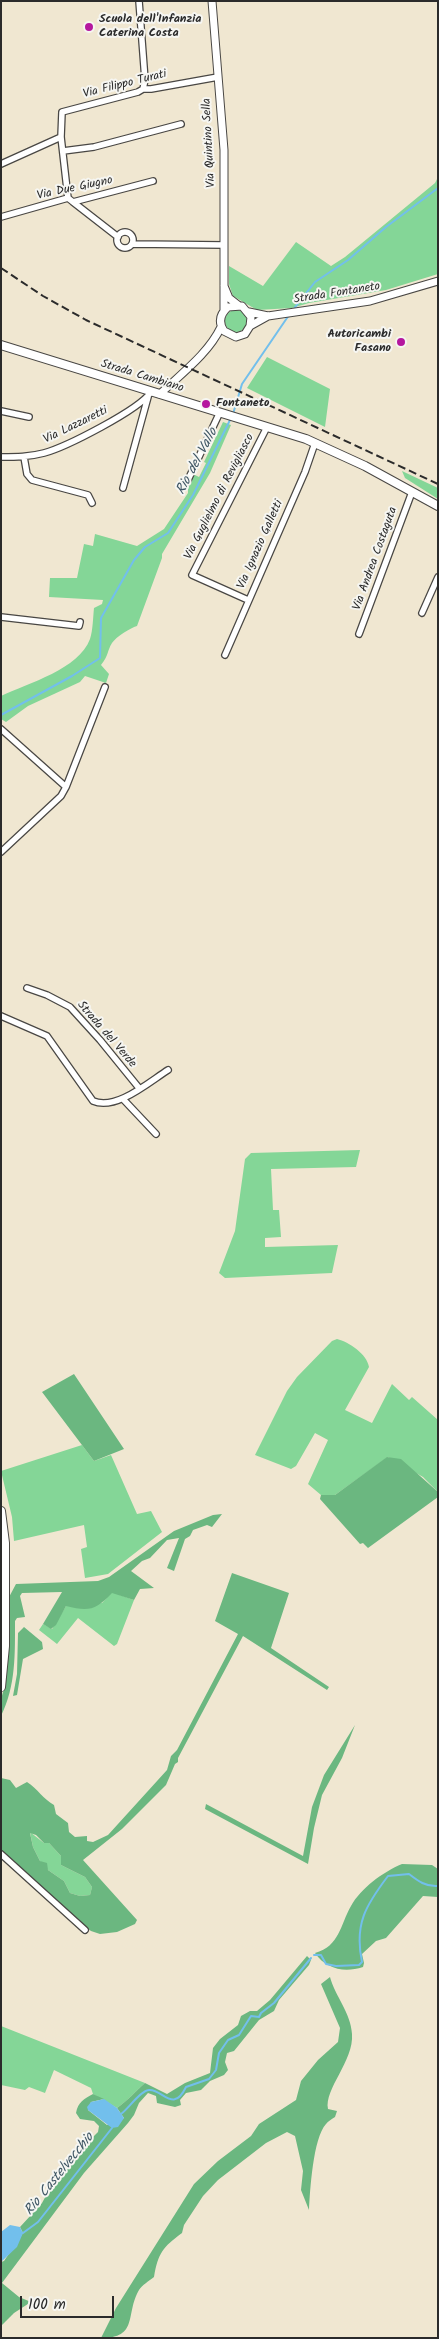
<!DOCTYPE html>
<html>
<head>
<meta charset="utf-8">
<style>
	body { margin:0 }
	#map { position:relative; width:439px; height:2339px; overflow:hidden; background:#f0e7d1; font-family:Kalam,sans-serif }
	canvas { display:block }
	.frame { position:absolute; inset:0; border:2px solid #2b2b2b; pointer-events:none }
	.scale { position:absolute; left:20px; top:2296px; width:94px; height:22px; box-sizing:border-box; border:2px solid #2b2b2b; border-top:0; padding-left:6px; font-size:15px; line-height:18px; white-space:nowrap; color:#2b2b2b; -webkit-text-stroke:4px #f6f6f2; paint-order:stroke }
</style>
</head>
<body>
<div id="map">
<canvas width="439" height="2339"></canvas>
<div class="frame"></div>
<div class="scale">100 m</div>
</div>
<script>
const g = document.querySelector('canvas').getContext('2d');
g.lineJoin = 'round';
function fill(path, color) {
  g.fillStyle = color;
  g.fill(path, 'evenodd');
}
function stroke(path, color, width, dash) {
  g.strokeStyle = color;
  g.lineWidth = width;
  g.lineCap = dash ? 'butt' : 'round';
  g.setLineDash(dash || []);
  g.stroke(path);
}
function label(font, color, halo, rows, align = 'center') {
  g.font = font + ' Kalam,sans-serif';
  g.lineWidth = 4;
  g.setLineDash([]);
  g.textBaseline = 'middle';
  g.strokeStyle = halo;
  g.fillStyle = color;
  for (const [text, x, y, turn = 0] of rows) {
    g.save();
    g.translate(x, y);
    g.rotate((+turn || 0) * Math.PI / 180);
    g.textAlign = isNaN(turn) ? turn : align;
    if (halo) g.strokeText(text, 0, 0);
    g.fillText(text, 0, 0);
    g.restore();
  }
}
fill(new Path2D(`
	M438 177V274L386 290 309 303 292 308 257 310 233 296 229 284V266L263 286 296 242 331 266 345 257 435 183Z
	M225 321a11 11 0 1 1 22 0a11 11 0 1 1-22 0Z
	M267 357 330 389 325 427 247 388Z
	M223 422 231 425 210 473 162 554V558L137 626C130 628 116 637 112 643 107 651 109 655 101 665L109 674 106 683 85 676 80 682 28 706 6 722 1 719V696C29 683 79 669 90 639 93 630 93 617 94 608L102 604 103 600 49 597 50 578H77L84 544 93 546 95 534 137 546 164 529 188 493V484L193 474 199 477 206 463 204 462Z
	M402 471 438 488V499L405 478Z
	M360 1150 356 1167 271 1169 273 1210H279L281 1237 265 1238V1247L338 1245 332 1273 225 1278 219 1273 235 1231 245 1159 251 1153Z
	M337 1339C349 1342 367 1354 369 1367L345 1410 372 1423 392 1384 409 1400 412 1397 438 1420V1492L423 1477 388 1457 335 1495H321L308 1484 328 1440 315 1433 296 1466 291 1469 255 1455 287 1391 297 1377 332 1341Z
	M82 1445 94 1461 111 1455 137 1514 151 1511 162 1532 108 1574 85 1578 81 1549 87 1547 84 1525 14 1541 12 1517 1 1471Z
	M112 1592 134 1600 117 1644 114 1646 78 1618 57 1644 39 1630 43 1624 52 1629 66 1606 102 1603Z
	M30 1832 44 1843H49L61 1856V1865L85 1877 92 1887 90 1895 80 1896 70 1893 64 1881 48 1870 40 1861 33 1847Z
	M1 2026 145 2083C135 2092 128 2100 117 2108L93 2094 91 2088 54 2070 45 2093 29 2087 25 2090 1 2085Z`), '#84d697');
fill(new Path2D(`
	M74 1374 124 1449 94 1461 42 1392Z
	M387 1457 401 1459 438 1492V1497L368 1548 363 1543 360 1544 320 1499 321 1495H335Z
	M222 1514 212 1527 207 1525 193 1530 190 1536 185 1539 174 1571 167 1568 179 1538 167 1540 150 1558 142 1561 131 1571 154 1588 140 1589 134 1600 112 1593C96 1610 89 1612 66 1606L56 1625 51 1629 43 1624 62 1592 22 1593 20 1596 25 1617 17 1618 15 1621C15 1653 16 1686 1 1716V1699L5 1685 7 1656 8 1599 16 1584 98 1581 109 1577 174 1531 213 1515Z
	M232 1573 289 1593 271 1648 329 1687 327 1690 243 1636 178 1758V1762L175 1764 166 1785 122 1829 83 1860 137 1920 135 1924 117 1932 100 1934 91 1931 72 1917 1 1850V1778L10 1780 16 1788 27 1782C38 1789 43 1799 54 1805L56 1814 68 1823 69 1832 75 1837 87 1836V1841L93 1842 108 1835 167 1770 171 1756 177 1750 238 1634 215 1621ZM30 1833 36 1835 44 1843H49L61 1856V1865L85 1877 92 1887 90 1895 80 1896 70 1893 64 1881 48 1870 47 1863 40 1861 33 1847Z
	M24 1627 42 1642 43 1649 23 1659 17 1695 13 1696 17 1674 18 1633Z
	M355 1725 342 1758 322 1795 314 1828 308 1864 205 1809 206 1804 303 1856 312 1807 324 1775Z
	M402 1864 432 1865 438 1869V1897L423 1896 386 1938 376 1941 362 1954 364 1963 363 1967C344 1973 326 1969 315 1953 340 1946 340 1925 351 1906 361 1888 383 1872 402 1864Z
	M307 1956 311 1960 309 1965 279 2000 274 2011 259 2020 234 2051 227 2053 225 2062 228 2070 224 2075 210 2081 201 2090 186 2093 180 2100 181 2105 175 2107 157 2103 156 2096 148 2093 139 2103 134 2115 128 2123 84 2173 2 2283 19 2297 31 2302 14 2313 1 2326V2262L4 2261 23 2233 20 2227 42 2203 54 2181 62 2175 65 2165 98 2132 99 2126 94 2121 80 2119 76 2113C78 2102 84 2099 93 2094L104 2099 91 2102 88 2110 107 2125 124 2118 117 2108C128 2100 135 2092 145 2083L167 2094 185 2083 210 2073 213 2048 220 2039 238 2025 241 2016 250 2011H257L270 2000Z
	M330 1977C335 1996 351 2013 352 2034 354 2061 324 2089 328 2109L337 2111 335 2117C332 2119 328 2121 326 2124 313 2138 310 2191 309 2210L301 2190 303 2171 295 2136 287 2132 266 2143 218 2180 203 2196 184 2225 182 2233C163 2247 158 2253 154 2277 149 2281 142 2285 139 2290 125 2314 139 2338 101 2338L116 2308 194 2184 218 2161 251 2136 259 2124 296 2100 301 2081 318 2060 338 2042 340 2028 321 1984Z`), '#6bb780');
fill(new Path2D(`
	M104 2099 117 2108 124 2118 118 2127 112 2128 88 2110 87 2107 91 2102Z
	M10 2225 20 2227 23 2233 17 2247 1 2262V2232Z`), '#72bfec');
stroke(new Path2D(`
	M292 311 315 282 348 260 386 227 438 188
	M233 414 242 384 289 315
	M1 715 72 676 100 658 101 618 134 560 145 547 168 533 193 495 231 418
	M314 1955H321L326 1964 336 1966 359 1965 362 1962C354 1924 366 1905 388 1876L409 1874C418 1881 426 1887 438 1886
	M121 2114C129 2108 140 2091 149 2090 163 2089 173 2114 186 2087L209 2079 216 2070 219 2053 228 2040 239 2035 251 2016 259 2017 261 2013 274 2003 311 1958
	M23 2233 38 2222 112 2128`), '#72bfec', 2);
const minor = new Path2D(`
	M139 1 145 80 143 89
	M63 151 94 147 181 124
	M1 164 61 137
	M68 198 61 137 62 112 138 92 143 89H151L218 77
	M73 202 118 237
	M1 217 68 198 73 202 153 181
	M117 240a8 8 0 1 1 16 0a8 8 0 1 1-16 0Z
	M132 244 224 245
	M1 411 29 417
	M1 457C16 457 29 457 44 453 66 447 139 410 151 392
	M24 457 27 474 32 480 88 495 92 503
	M187 482 220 412
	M123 488 148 397
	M248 600 192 575 267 427
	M422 613 438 577
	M1 617 79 626 80 622
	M359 634 412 492
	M225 655 305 472 315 443
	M1 729 66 787 105 687
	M1 852 61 796 66 787
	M27 988 47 995 70 1007 100 1040 139 1088
	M1 1016 47 1036 93 1101C116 1111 149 1082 168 1070
	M123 1099 156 1134
	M1 1854 85 1930`);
const tertiary = new Path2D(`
	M212 1 224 150V311
	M224 286 229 298 238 305
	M249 312 268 316 370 301 438 281
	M250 326 251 317 242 306 228 307C220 314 218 322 224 331L236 337 245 334 250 326 268 316
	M160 394C182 373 208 354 221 327`);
const secondary = new Path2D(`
	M1 345 306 439 365 466 438 506
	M1 1511 5 1543V1646L1 1687`);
stroke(minor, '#494744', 8);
stroke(tertiary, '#494744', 9);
stroke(secondary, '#494744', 10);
stroke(minor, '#fff', 5.5);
stroke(tertiary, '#fff', 7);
stroke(secondary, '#fff', 8);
stroke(new Path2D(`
	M1 268 43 296 86 320 438 484`), '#2b2b2b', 2, [8, 4]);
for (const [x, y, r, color] of [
	[89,27,5,"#b5179e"],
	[401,342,5,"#b5179e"],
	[206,404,5,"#b5179e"]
]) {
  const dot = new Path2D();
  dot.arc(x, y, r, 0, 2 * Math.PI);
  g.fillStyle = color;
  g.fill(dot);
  stroke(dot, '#f6f6f2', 2);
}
label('bold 12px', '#2b2b2b', '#f6f6f2', [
	["Scuola dell'Infanzia",99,20],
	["Caterina Costa",99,34],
	["Autoricambi",391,335,"right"],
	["Fasano",391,349,"right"],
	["Fontaneto",216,404]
], 'left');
label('12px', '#2b2b2b', '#f6f6f2', [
	["Via Filippo Turati",125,85,-14],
	["Via Quintino Sella",210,143,-93],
	["Via Due Giugno",75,189,-12],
	["Strada Fontaneto",337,294,-9],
	["Strada Cambiano",142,377,17],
	["Via Lazzaretti",76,426,-26],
	["Via Guglielmo di Revigliasco",220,497,-63],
	["Via Ignazio Galletti",261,545,-66],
	["Via Andrea Costaguta",376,559,-70],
	["Strada del Verde",106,1035,49]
]);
label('italic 14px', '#405765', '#f6f6f2', [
	["Rio del Vallo",198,462,-62],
	["Rio Castelvecchio",60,2175,-51]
]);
</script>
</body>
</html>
